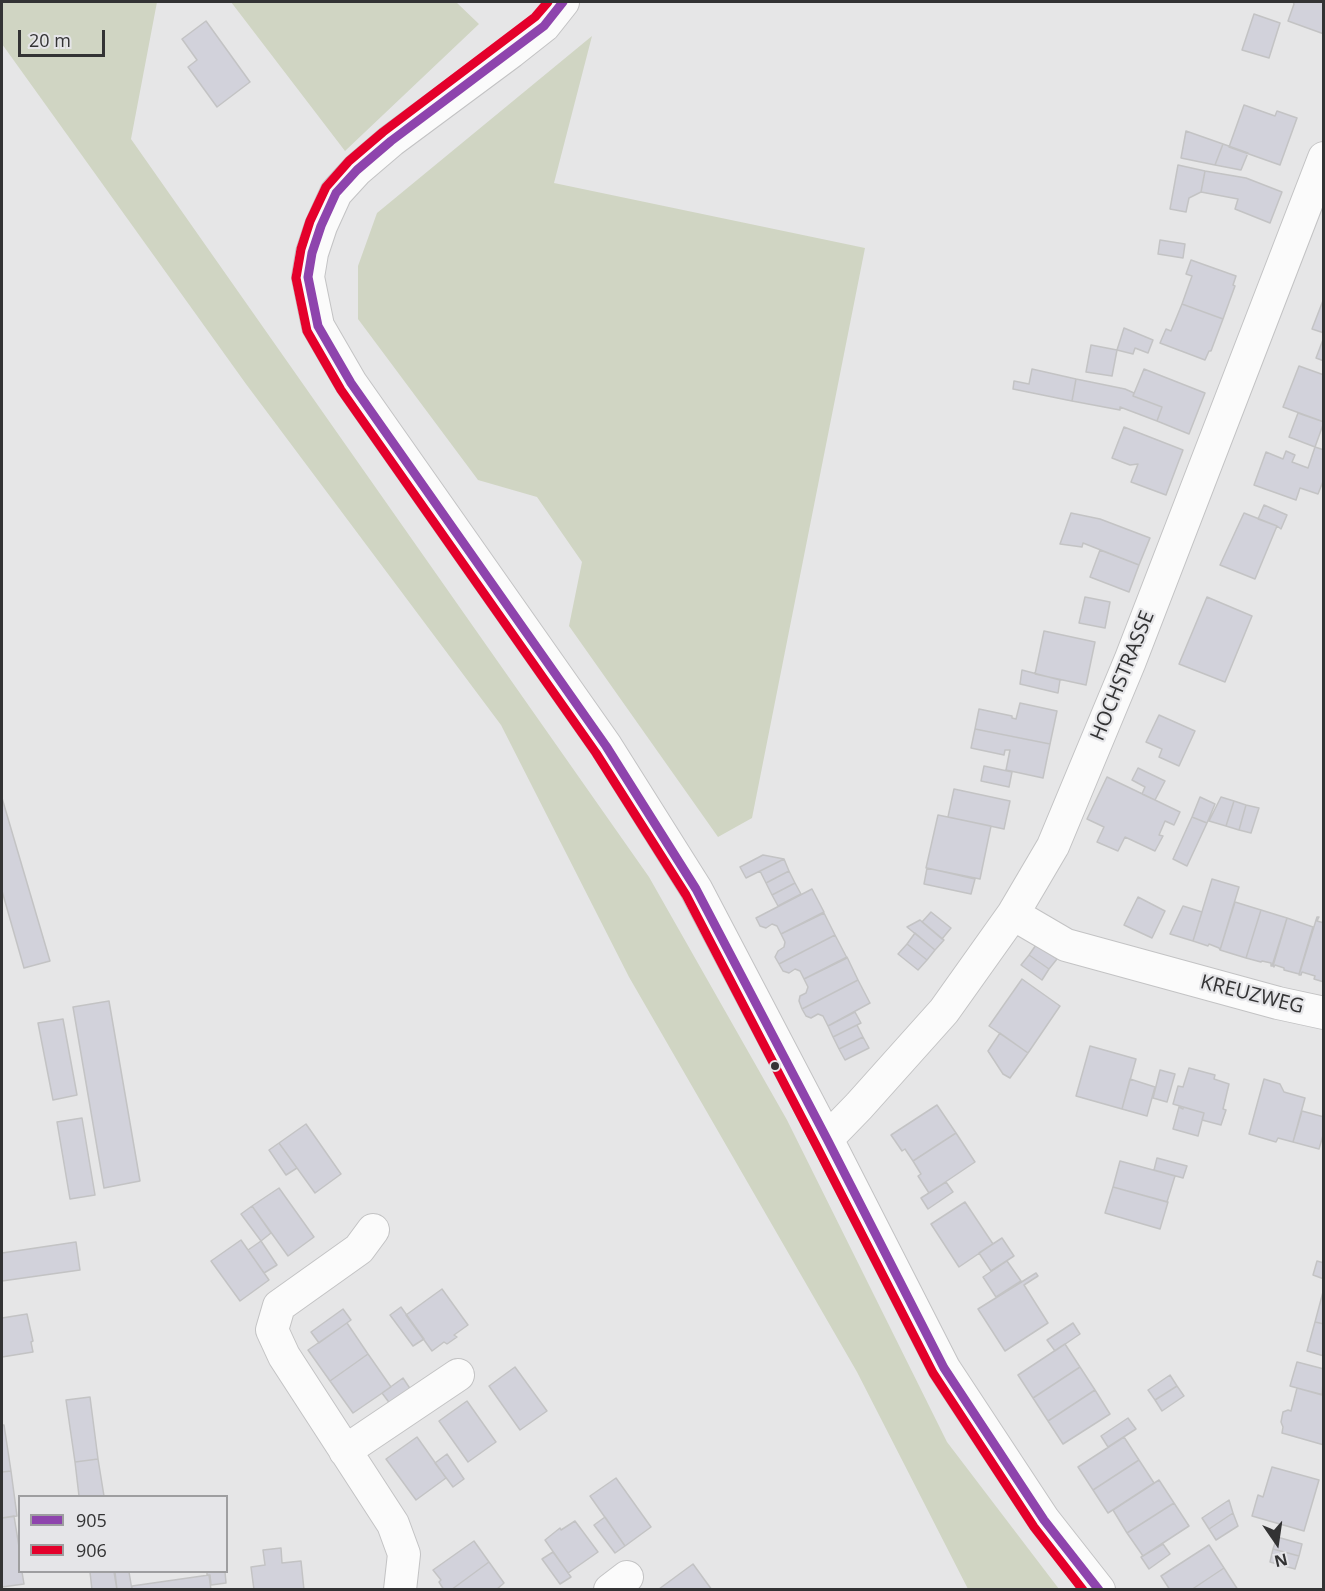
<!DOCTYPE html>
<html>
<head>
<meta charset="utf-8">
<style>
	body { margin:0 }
	#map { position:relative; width:1325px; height:1591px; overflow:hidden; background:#e6e6e7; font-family:"Open Sans",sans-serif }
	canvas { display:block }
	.frame { position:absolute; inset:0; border:3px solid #333334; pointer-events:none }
	.legend { position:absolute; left:18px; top:1495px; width:210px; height:78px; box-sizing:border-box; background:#e5e5e8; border:2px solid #9e9ea0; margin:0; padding:8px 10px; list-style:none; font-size:18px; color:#333334 }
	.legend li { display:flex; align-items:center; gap:12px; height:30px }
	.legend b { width:30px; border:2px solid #9e9ea0 }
	.north { position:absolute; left:1247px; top:1513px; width:60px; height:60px; -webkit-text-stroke:4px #e5e5e8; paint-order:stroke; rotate:167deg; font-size:16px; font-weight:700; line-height:24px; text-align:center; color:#333334 }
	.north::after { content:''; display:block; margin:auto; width:21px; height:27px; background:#333334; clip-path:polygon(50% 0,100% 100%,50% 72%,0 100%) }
	.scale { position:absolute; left:18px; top:30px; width:87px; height:27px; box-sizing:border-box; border:3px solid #333334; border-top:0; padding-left:8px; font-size:18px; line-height:21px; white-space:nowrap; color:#333334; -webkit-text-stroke:4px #e5e5e8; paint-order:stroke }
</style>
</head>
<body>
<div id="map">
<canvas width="1325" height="1591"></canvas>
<div class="frame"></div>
<ul class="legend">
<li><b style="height:8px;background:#8e44ad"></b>905</li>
<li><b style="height:8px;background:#e4002b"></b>906</li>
</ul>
<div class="north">N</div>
<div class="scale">20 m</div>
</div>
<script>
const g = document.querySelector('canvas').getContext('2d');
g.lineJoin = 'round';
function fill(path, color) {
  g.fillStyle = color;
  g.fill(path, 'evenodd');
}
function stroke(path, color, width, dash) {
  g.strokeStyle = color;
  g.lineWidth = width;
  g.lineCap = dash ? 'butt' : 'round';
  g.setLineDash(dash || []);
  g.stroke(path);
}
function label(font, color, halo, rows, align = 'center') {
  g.font = font + ' "Open Sans",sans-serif';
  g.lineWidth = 4.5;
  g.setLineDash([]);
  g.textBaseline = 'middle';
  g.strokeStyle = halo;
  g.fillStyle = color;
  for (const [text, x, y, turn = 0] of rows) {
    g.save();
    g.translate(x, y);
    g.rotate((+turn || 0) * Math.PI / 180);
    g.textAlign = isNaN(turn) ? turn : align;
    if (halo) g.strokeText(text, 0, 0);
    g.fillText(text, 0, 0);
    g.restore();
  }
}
fill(new Path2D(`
	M2 2H157L131 139 649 877 787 1120 947 1442 1059 1589H968L857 1372 629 977 501 725 246 384 2 44Z
	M231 2H456L479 24 345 151Z
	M592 36 554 183 865 248 752 818 718 837 569 626 582 562 537 497 478 480 358 319V266L377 213Z`), '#d0d5c3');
const building = new Path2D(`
	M1293 2H1324V34L1288 21 1294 4Z
	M1254 14 1280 23 1269 58 1242 50Z
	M206 21 250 82 217 107 188 67 197 60 182 39Z
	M1244 105 1275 116 1277 111 1297 118 1280 165 1229 147Z
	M1186 131 1223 144 1215 165 1181 158Z
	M1223 144 1248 153 1241 170 1215 165Z
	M1178 165 1205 171 1201 192 1189 198 1186 212 1170 209Z
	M1205 171 1246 178 1282 192 1270 223 1235 209 1238 199 1201 192Z
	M1160 240 1185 244 1183 258 1158 254Z
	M1191 260 1236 276 1233 285 1235 286 1223 319 1182 304 1192 276 1186 274Z
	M1324 298V333L1312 329Z
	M1182 304 1223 319 1211 351H1209L1205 360 1160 343 1166 329 1171 331Z
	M1124 328 1153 340 1148 353 1135 348 1133 354 1117 350Z
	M1324 337V361L1316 358Z
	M1091 345 1117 350 1112 376 1086 372Z
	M1299 366 1324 375V422L1283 407Z
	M1032 369 1076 379 1072 401 1013 389 1014 381 1029 384Z
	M1144 369 1205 393 1189 434 1157 421 1162 407 1133 396Z
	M1076 379 1125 389 1134 393 1133 396 1162 407 1157 421 1120 407V410L1072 401Z
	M1298 413 1324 422 1315 447 1289 437Z
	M1124 427 1183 450 1166 495 1131 482 1138 464 1130 465 1112 458Z
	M1315 447 1324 450V479L1318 494 1300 488 1296 500 1254 485 1266 452 1283 459 1286 451 1295 455 1292 462 1308 468Z
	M1264 505 1287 515 1281 529 1277 526 1258 519Z
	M1071 513 1100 519 1150 538 1139 565 1083 543 1082 547 1060 544Z
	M1244 513 1277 526 1255 579 1220 565Z
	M1100 550 1139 565 1129 592 1090 577Z
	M1085 597 1110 602 1105 628 1079 623Z
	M1207 597 1252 616 1225 682 1179 664Z
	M1044 631 1095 642 1086 685 1035 674Z
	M1022 670 1060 680 1058 693 1020 684Z
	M1020 703 1057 711 1050 744 975 729 979 709 1012 716V718L1016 719Z
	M1159 715 1195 731 1179 766 1159 757 1162 749 1146 742Z
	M975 729 1050 744 1043 778 1006 770 1010 750H1005L1004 755 971 748Z
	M984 766 1012 772 1009 787 981 781Z
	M1138 768 1165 781 1155 800 1142 794 1145 787 1132 780Z
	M1107 777 1180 812 1174 825 1165 821 1159 835 1163 836 1155 851 1125 837 1118 851 1097 842 1104 827 1087 819Z
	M954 789 1010 801 1004 829 948 817Z
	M1200 797 1215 804 1207 823 1192 817Z
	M1221 797 1234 801 1226 826 1209 821Z
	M2 798 50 961 24 968 2 891Z
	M1234 801 1246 805 1239 830 1226 826Z
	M1246 805 1259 808 1251 833 1239 830Z
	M938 815 991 826 980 879 926 868Z
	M1192 817 1207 823 1187 866 1173 859Z
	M763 855 784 859 746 878 740 867Z
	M784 859 789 871 766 883 760 871Z
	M927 868 975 879 971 894 924 884Z
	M789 871 795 883 772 895 766 883Z
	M1212 879 1239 887 1220 950 1219 948 1209 944 1208 946 1193 941Z
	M795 883 801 894 778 906 772 895Z
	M812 889 824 912 781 934 777 926 772 924 766 928 760 926 756 918Z
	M1138 897 1165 911 1152 938 1124 925Z
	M1235 902 1261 910 1246 958 1220 950Z
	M1183 906 1202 912 1193 941 1170 934Z
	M1261 910 1287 918 1272 966H1271V963L1262 961 1261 962 1246 958Z
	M931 912 951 928 942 939 922 922Z
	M824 913 835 935 779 964 775 957 778 951 784 947 785 942 781 934Z
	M1317 917H1319L1317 921 1324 923V982L1314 979 1315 976 1302 972 1301 975H1299Z
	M1287 918 1313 927 1299 974 1284 970V968L1275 965 1274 967 1273 966Z
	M920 920 944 940 935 950 907 927Z
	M915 933 935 950 927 960 907 944Z
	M835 935 847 958 804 979 800 971 795 969 789 973 783 971 779 964Z
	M907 944 927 960 918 970 898 954Z
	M1036 945 1057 959 1049 969 1029 955Z
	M1029 955 1049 969 1042 980 1021 965Z
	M847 957 858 980 802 1009 799 1001 800 996 806 993 808 987 804 979Z
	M1022 979 1060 1006 1028 1053 989 1026Z
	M858 980 870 1003 828 1026 823 1016 818 1014 811 1018 806 1016 802 1009Z
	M109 1001 140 1181 104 1188 73 1007Z
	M855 1012 861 1023 833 1037 828 1026Z
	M63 1019 77 1095 53 1100 38 1023Z
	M857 1025 863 1037 839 1049 833 1037Z
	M1000 1033 1028 1053 1010 1078 1003 1074 988 1051Z
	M863 1037 869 1048 845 1060 839 1049Z
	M1090 1046 1136 1059 1122 1109 1076 1096Z
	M1189 1068 1215 1075 1214 1079 1229 1084 1223 1109 1226 1110 1221 1125 1202 1120 1204 1113 1173 1104 1178 1086 1183 1087Z
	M1160 1070 1175 1074 1167 1102 1153 1098Z
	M1130 1079 1155 1087 1147 1116 1122 1109Z
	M1264 1079 1280 1084 1284 1092 1305 1098 1293 1142 1278 1138 1276 1142 1249 1134Z
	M937 1105 956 1133 913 1161 905 1149 902 1151 891 1135Z
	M1179 1107 1183 1109V1107L1204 1113 1198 1136 1173 1129Z
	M1302 1111 1324 1117V1132L1319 1149 1293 1142Z
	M82 1118 95 1195 70 1199 57 1122Z
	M306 1124 341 1174 315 1193 279 1143Z
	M956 1133 975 1162 929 1193 918 1176 921 1174 913 1161Z
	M279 1143 297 1168 286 1175 269 1150Z
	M1157 1158 1187 1166 1183 1178 1154 1170Z
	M1120 1161 1175 1176 1167 1202 1113 1187Z
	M946 1182 953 1192 928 1209 921 1198Z
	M1113 1187 1168 1202 1160 1229 1105 1213Z
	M279 1188 314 1237 288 1256 252 1206Z
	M965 1202 993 1244 959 1267 931 1224Z
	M252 1206 271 1233 261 1241 241 1214Z
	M1002 1238 1014 1256 991 1271 979 1253Z
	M241 1240 269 1280 240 1301 211 1261Z
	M261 1241 277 1265 264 1273 248 1250Z
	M76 1242 80 1270 2 1281V1253Z
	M1007 1261 1021 1281 996 1297 983 1277Z
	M1317 1261 1324 1263V1279L1313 1275Z
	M1036 1273 1038 1276 1024 1285 1048 1323 1005 1351 978 1309Z
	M442 1289 468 1325 454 1335 457 1337 447 1344 444 1342 432 1351 406 1315Z
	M1323 1292H1324V1324L1315 1322Z
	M401 1307 424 1339 413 1346 390 1315Z
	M343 1309 351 1320 319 1343 311 1332Z
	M27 1314 33 1341 31 1342 33 1352 2 1357V1318Z
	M1315 1322 1324 1324V1356L1307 1351Z
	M347 1323 368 1354 330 1381 308 1350Z
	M1073 1323 1080 1334 1055 1351 1047 1340Z
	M1065 1344 1080 1367 1033 1398 1018 1375Z
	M368 1354 391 1387 353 1413 330 1381Z
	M1297 1362 1324 1369 1322 1395 1290 1386Z
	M515 1367 547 1411 520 1430 489 1386Z
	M1080 1367 1095 1390 1048 1421 1033 1398Z
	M1170 1375 1177 1386 1155 1400 1148 1390Z
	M403 1378 411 1390 391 1405 382 1393Z
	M1177 1386 1184 1396 1162 1411 1155 1400Z
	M1297 1388 1324 1395V1445L1282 1433 1283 1427 1281 1422 1283 1412 1288 1410 1291 1411Z
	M1095 1390 1110 1414 1063 1444 1048 1421Z
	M90 1397 98 1459 75 1462 66 1400Z
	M467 1401 496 1442 468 1462 439 1421Z
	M1128 1418 1136 1429 1108 1447 1101 1436Z
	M2 1425H4L11 1471 2 1472Z
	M417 1437 446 1478 416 1500 386 1459Z
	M1124 1437 1139 1460 1093 1490 1078 1467Z
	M447 1454 464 1479 453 1487 435 1463Z
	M98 1459 104 1496H79L75 1462Z
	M1139 1460 1154 1483 1108 1513 1093 1490Z
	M1272 1467 1319 1480 1304 1531 1252 1516 1258 1495 1263 1497Z
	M11 1471 17 1516 2 1518V1472Z
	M616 1478 651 1527 625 1546 590 1496Z
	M1159 1480 1174 1503 1127 1533 1113 1510Z
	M1229 1500 1233 1513 1209 1529 1202 1518Z
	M1174 1503 1189 1526 1143 1556 1127 1533Z
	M1233 1513 1238 1526 1216 1540 1209 1529Z
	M14 1516 20 1553V1572H22L24 1584 2 1587V1518Z
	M605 1517 625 1546 615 1553 594 1525Z
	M575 1521 598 1552 568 1573 545 1540 560 1528 561 1530Z
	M1277 1537 1302 1544 1299 1556 1273 1549Z
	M474 1541 489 1562 451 1590H444L439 1582 441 1580 433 1570Z
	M1163 1544 1170 1554 1149 1569 1141 1557Z
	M1209 1545 1224 1568 1191 1590H1170L1161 1576Z
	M281 1548 282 1563 301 1561 304 1590H254L251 1567 265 1565 263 1550Z
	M1273 1549 1299 1556 1295 1569 1270 1562Z
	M553 1552 571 1577 560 1584 542 1559Z
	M489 1562 504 1583 496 1590H451Z
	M693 1564 712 1590H659V1589Z
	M1224 1568 1238 1590H1191Z
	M90 1572H114L117 1590H92Z
	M115 1572H129L132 1590H117Z
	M207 1572H225L226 1583 211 1585 210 1575H207Z
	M209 1575 211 1590H132V1586Z`);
fill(building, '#d2d2db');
stroke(building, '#c3c3c4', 1.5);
const minor = new Path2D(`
	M563 2 544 26 511 52 391 141 357 170 336 193 321 226 312 253 308 277 318 326 351 383 606 746 696 889 827 1139 944 1368 1044 1520 1099 1590
	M1013 914 1066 945 1278 1003 1324 1013
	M827 1139 859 1106 944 1011 1013 914 1053 846 1130 661 1324 158
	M373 1230 359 1249 279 1306 272 1330 284 1356 393 1524 404 1554 400 1590
	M345 1451 458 1375
	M610 1590 627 1577`);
stroke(minor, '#c3c3c4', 34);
stroke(minor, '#fbfbfb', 32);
stroke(new Path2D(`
	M563 2 544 26 391 141 357 170 336 193 321 226 312 253 308 277 318 326 351 383 606 746 696 889 827 1139 944 1368 1044 1520 1099 1590`), '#8e44ad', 9);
stroke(new Path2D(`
	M548 2 535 17 383 132 349 161 326 187 310 221 301 249 296 278 307 331 341 390 596 753 686 895 816 1145 933 1373 1034 1527 1083 1590`), '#e4002b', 9);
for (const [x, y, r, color] of [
	[775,1066,5,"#333334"]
]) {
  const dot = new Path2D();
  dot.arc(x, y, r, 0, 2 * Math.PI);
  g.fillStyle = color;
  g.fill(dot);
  stroke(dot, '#e5e5e8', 2);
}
label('20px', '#333334', '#e5e5e8', [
	["HOCHSTRASSE",1123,676,-68],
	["KREUZWEG",1252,995,14]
]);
</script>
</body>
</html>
